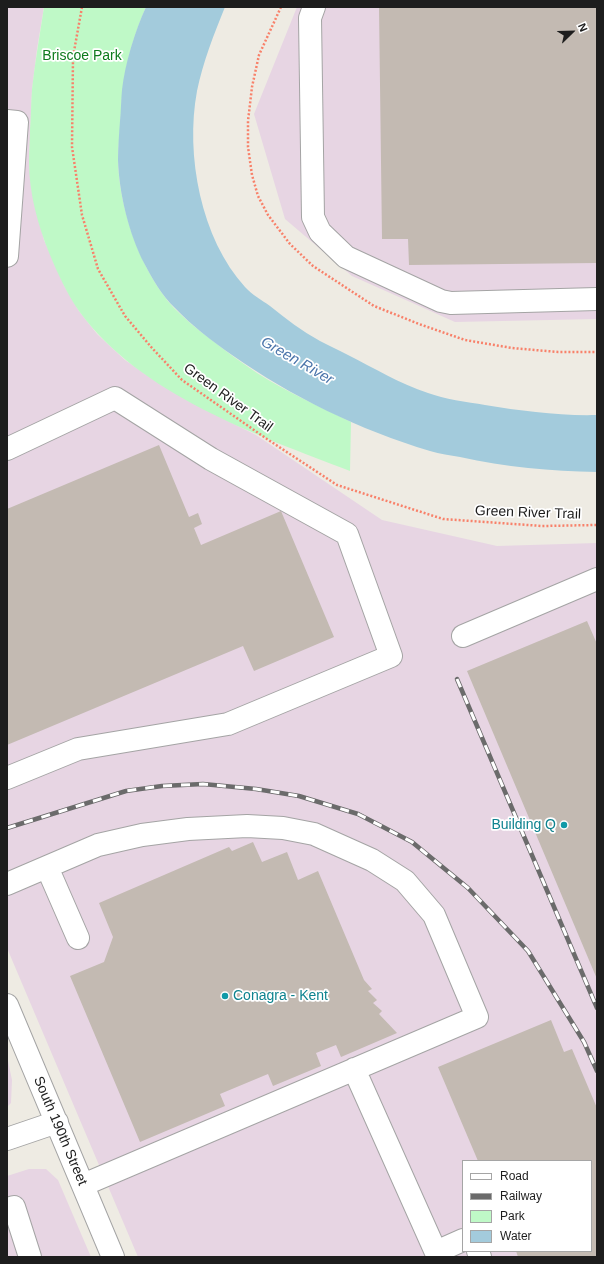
<!DOCTYPE html>
<html>
<head>
<meta charset="utf-8">
<style>
	body { margin:0 }
	#map { position:relative; width:604px; height:1264px; overflow:hidden; background:#eeebe3; font-family:Arial,sans-serif }
	canvas { display:block }
	.frame { position:absolute; inset:0; border:8px solid #1d1d1d; pointer-events:none }
	.legend { position:absolute; left:462px; top:1160px; width:130px; height:92px; box-sizing:border-box; background:#fff; border:1px solid #a5a5a5; margin:0; padding:5px 7px; list-style:none; font-size:12px; color:#1d1d1d }
	.legend li { display:flex; align-items:center; gap:8px; height:20px }
	.legend b { width:20px; border:1px solid #a5a5a5 }
	.north { position:absolute; left:552px; top:12px; width:40px; height:40px; -webkit-text-stroke:3px #fff; paint-order:stroke; rotate:67deg; font-size:11px; font-weight:700; line-height:16px; text-align:center; color:#1d1d1d }
	.north::after { content:''; display:block; margin:auto; width:14px; height:18px; background:#1d1d1d; clip-path:polygon(50% 0,100% 100%,50% 72%,0 100%) }
</style>
</head>
<body>
<div id="map">
<canvas width="604" height="1264"></canvas>
<div class="frame"></div>
<ul class="legend">
<li><b style="height:5px;background:#fff"></b>Road</li>
<li><b style="height:5px;background:#6b6b6b"></b>Railway</li>
<li><b style="height:11px;background:#bff9c7"></b>Park</li>
<li><b style="height:11px;background:#a3cbdc"></b>Water</li>
</ul>
<div class="north">N</div>
</div>
<script>
const g = document.querySelector('canvas').getContext('2d');
g.lineJoin = 'round';
function fill(path, color) {
  g.fillStyle = color;
  g.fill(path, 'evenodd');
}
function stroke(path, color, width, dash) {
  g.strokeStyle = color;
  g.lineWidth = width;
  g.lineCap = dash ? 'butt' : 'round';
  g.setLineDash(dash || []);
  g.stroke(path);
}
function label(font, color, halo, rows, align = 'center') {
  g.font = font + ' Arial,sans-serif';
  g.lineWidth = 3.5;
  g.setLineDash([]);
  g.textBaseline = 'middle';
  g.strokeStyle = halo;
  g.fillStyle = color;
  for (const [text, x, y, turn = 0] of rows) {
    g.save();
    g.translate(x, y);
    g.rotate((+turn || 0) * Math.PI / 180);
    g.textAlign = isNaN(turn) ? turn : align;
    if (halo) g.strokeText(text, 0, 0);
    g.fillText(text, 0, 0);
    g.restore();
  }
}
fill(new Path2D(`
	M7 7H44L37 49 32 90 29 163 32 190 44 240 65 287 79 311 97 334 125 360 163 386 220 417 256 435 382 520 497 546 597 543V1257H138L7 948ZM463 1161H591V1251H463Z
	M297 7H597V319L455 322 352 276 285 219 254 114Z
	M7 1056 12 1080 11 1103 7 1107Z
	M29 1169H46L58 1180 91 1257H7V1176Z`), '#e7d5e3');
fill(new Path2D(`
	M44 7H146C135 32 126 61 123 88 121 102 121 116 120 130 119 140 118 151 118 160 119 209 141 272 174 308 186 320 199 331 213 341 227 352 242 363 257 373 287 392 319 406 351 422L350 471C257 435 140 395 79 311 67 294 58 274 50 255 38 226 29 193 29 162 29 152 30 141 30 130 31 117 31 103 32 89 35 61 40 34 44 7Z`), '#bff9c7');
fill(new Path2D(`
	M146 7H225C214 34 203 62 197 91 185 155 201 239 245 287 252 295 262 300 270 306 286 319 302 331 320 341 329 346 339 350 348 355 374 368 400 384 428 393 444 399 467 402 485 405 522 411 559 416 597 415V472C551 471 505 467 460 457 450 455 440 454 430 451 360 430 292 397 232 355 212 341 192 326 175 308 162 296 152 278 144 263 129 234 119 193 118 160 118 148 119 134 120 121 121 111 121 100 122 90 125 63 135 31 146 7Z`), '#a3cbdc');
fill(new Path2D(`
	M379 7H597V263L409 265 408 239H382Z
	M159 445 189 517 198 513 202 524 194 528 201 545 281 511 334 637 254 671 243 646 7 745V509Z
	M587 621 597 644V979L467 671Z
	M253 842 262 862 287 852 298 880 318 871 364 980 372 989 368 991 377 1000 373 1003 382 1011 379 1014 397 1033 341 1057 336 1045 316 1053 321 1066 273 1086 268 1074 220 1094 225 1106 140 1142 70 976 104 962 113 937 99 903 229 847 232 851Z
	M551 1020 564 1052 572 1049 597 1108V1257H518L516 1251H591V1161H478L438 1067Z`), '#c3bab2');
const minor = new Path2D(`
	M314 7 310 18 313 217 320 232 346 257 441 301 451 303 597 299
	M7 121 17 122 7 256
	M7 449 115 398 211 459 347 534 391 656 228 724 78 749 7 778
	M463 636 597 579
	M47 867 78 938
	M7 884 98 845 142 835 188 829 247 826 283 828 314 834 372 860 405 881 434 915 477 1017 83 1185
	M7 1005 113 1257
	M354 1069 438 1257
	M7 1139 57 1122
	M7 1209 14 1207 30 1257
	M478 1251 480 1257
	M436 1252 463 1240`);
stroke(minor, '#a4a4a4', 24);
stroke(new Path2D(`
	M82 7 73 57 72 147 82 215 98 269 125 316 152 348 182 380 267 439 337 485 443 519 542 526 597 525
	M281 7 259 55 252 87 248 121V147L252 175 258 196 268 215 290 244 313 266 374 306 419 324 465 340 512 348 558 352H597`), '#f8816a', 2.5, [2, 2]);
stroke(minor, '#fff', 22);
const rail = new Path2D(`
	M457 679 597 1008
	M7 828 126 791 162 786 203 784 256 789 299 796 358 814 412 842 468 888 528 951 584 1042 597 1071`);
stroke(rail, '#6b6b6b', 4.5);
stroke(rail, '#fff', 3, [9]);
for (const [x, y, r, color] of [
	[564,825,4,"#0f9aa8"],
	[225,996,4,"#0f9aa8"]
]) {
  const dot = new Path2D();
  dot.arc(x, y, r, 0, 2 * Math.PI);
  g.fillStyle = color;
  g.fill(dot);
  stroke(dot, '#fff', 1.5);
}
label('14px', '#0c7a1c', '#fff', [
	["Briscoe Park",82,56]
]);
label('14px', '#1d1d1d', '#fff', [
	["Green River Trail",228,398,36],
	["Green River Trail",528,513,2],
	["South 190th Street",60,1131,67]
]);
label('14px', '#0d838f', '#fff', [
	["Building Q",556,825],
	["Conagra - Kent",233,996,"left"]
], 'right');
label('italic 15px', '#4b75ab', '#fff', [
	["Green River",297,361,30]
]);
</script>
</body>
</html>
